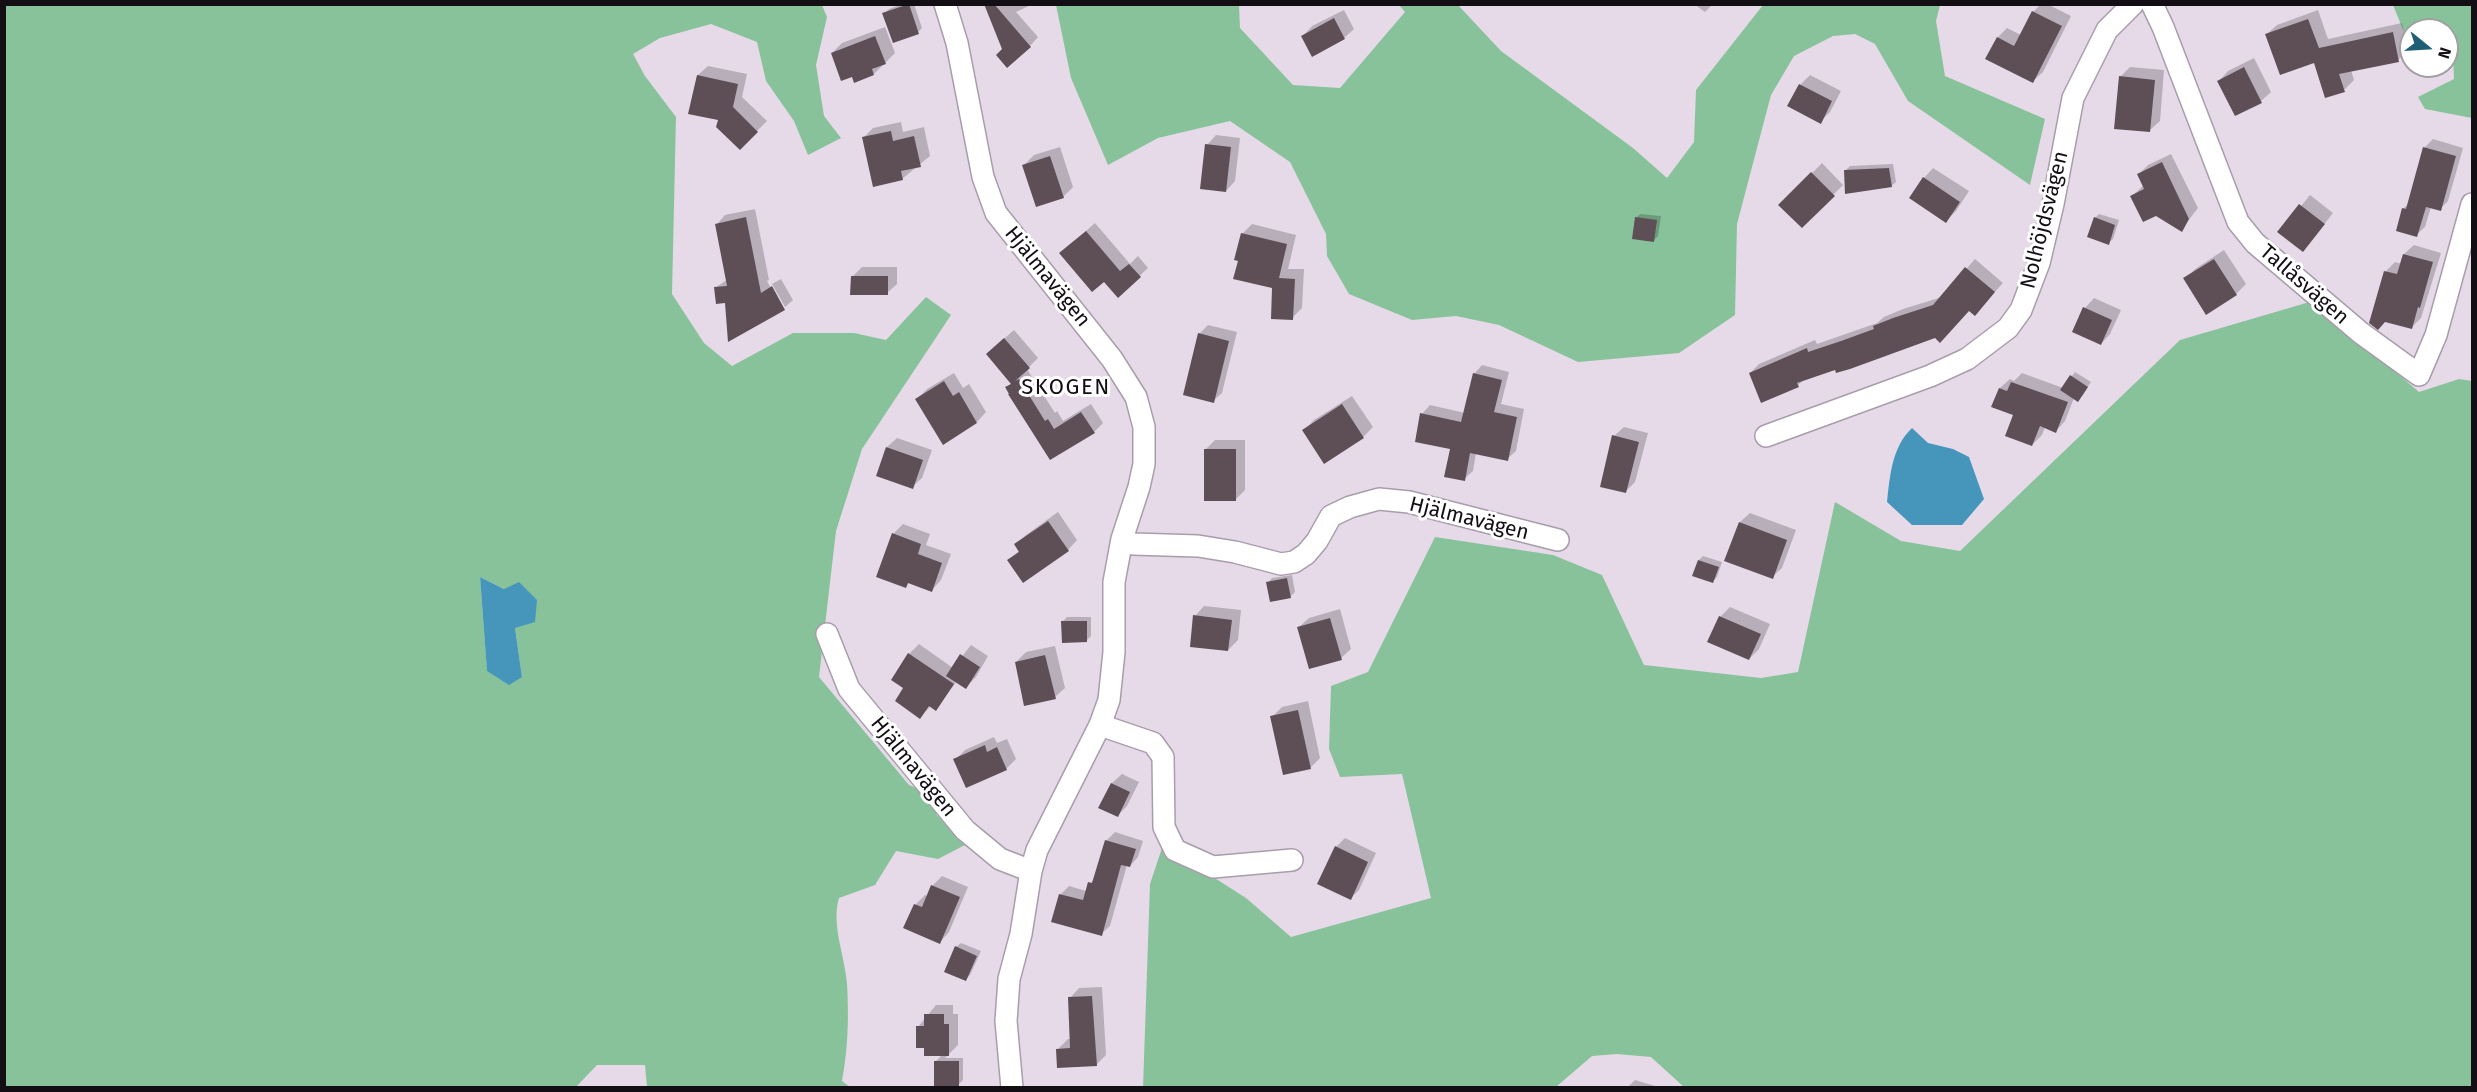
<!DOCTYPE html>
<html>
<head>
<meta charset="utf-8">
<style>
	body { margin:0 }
	#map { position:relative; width:2477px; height:1092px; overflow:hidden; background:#e6dae9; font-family:"Fira Sans",sans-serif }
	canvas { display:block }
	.frame { position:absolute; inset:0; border:6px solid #120e13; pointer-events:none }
	.north { position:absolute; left:2399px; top:18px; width:60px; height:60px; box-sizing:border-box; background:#fff; border:2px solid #a09fa1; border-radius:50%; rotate:108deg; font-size:16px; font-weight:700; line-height:24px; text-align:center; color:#120e13 }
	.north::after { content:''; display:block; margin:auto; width:21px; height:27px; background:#1e5f74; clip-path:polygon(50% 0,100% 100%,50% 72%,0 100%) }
</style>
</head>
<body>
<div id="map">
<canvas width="2477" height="1092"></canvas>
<div class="frame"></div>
<div class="north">N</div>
</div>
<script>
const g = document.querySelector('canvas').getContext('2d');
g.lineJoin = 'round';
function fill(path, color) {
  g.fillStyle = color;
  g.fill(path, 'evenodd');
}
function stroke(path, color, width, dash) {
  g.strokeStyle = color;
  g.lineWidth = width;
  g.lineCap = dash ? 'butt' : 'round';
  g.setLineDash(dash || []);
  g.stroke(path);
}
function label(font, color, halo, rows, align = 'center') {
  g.font = font + ' "Fira Sans",sans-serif';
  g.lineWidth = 6;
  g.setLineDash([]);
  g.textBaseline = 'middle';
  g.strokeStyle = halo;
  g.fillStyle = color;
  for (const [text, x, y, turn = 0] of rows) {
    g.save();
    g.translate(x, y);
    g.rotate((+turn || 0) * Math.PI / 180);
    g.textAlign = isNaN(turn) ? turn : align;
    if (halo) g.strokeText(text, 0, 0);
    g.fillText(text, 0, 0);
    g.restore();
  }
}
fill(new Path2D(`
	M5 5H822L827 17 816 65 824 116 841 138 808 155 794 121 766 81 757 42 711 24 660 38 633 54 645 76 676 117 672 294 704 343 732 366 793 333H854L886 340 926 297 951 315 862 449 836 531 819 677 909 785 926 792 937 815 965 845 938 859 896 851 875 885 839 898C831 925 845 956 847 984 849 1017 848 1049 842 1081L850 1087H647L645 1065H597L575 1088H5ZM480 577 504 589 515 628 522 677 487 670Z
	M1056 5H1239L1240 28 1293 85 1340 88 1405 12 1399 5H1458L1501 51 1633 148 1667 178 1694 142 1696 90 1763 5H1940L1936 21 1945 76 2045 119 2030 185 1908 101 1875 44 1855 34 1833 36 1794 56 1771 95 1737 224 1735 315 1679 353 1578 362 1499 325 1456 316 1412 320 1349 294 1327 256 1326 234 1290 162 1230 121 1158 138 1108 165 1071 78Z
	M2393 5H2472V118L2425 109 2418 97 2454 79 2453 55 2447 53V30H2411L2410 47Z
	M2313 301 2419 392 2459 379 2472 381V1087L1685 1088 1651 1057 1617 1054 1592 1056 1556 1087 1143 1088 1150 884 1163 845 1246 898 1291 937 1431 898 1402 774 1340 777 1329 749 1331 686 1368 672 1435 537 1553 555 1602 575 1644 665 1761 678 1798 672 1835 502 1901 541 1960 551 2180 340Z`), '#88c29b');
fill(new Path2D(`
	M1912 428 1928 443 1953 449 1969 457 1984 499 1962 525H1912L1887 502C1890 475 1892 447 1912 428Z
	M480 577 504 589 519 582 537 600 535 622 515 628 522 677 509 685 487 671Z`), '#4696bc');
fill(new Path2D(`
	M902 4H914L922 28 918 32 884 14 889 9Z
	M986 4H1033L1016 12 1038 37 1030 46 1003 49Z
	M1694 4H1713L1705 12Z
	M2041 4H2047L2071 16 2043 72 2033 81 1998 37 2007 28 2021 35 2033 12Z
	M1344 10 1354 29 1344 38 1303 36 1312 26Z
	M2318 10 2328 39 2402 23 2408 51 2398 60 2351 70 2354 80 2344 90 2315 61 2267 34 2277 25Z
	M885 27 895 53 874 74 832 53 842 43Z
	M2254 58 2271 92 2261 101 2219 81 2228 71Z
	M708 66 747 74 742 97 767 121 740 148 720 119 690 112 698 75Z
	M2130 67 2164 70 2160 121 2150 130 2120 77Z
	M1810 75 1841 91 1830 112 1820 122 1800 85Z
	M901 122 903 132 924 127 930 156 902 179 863 138 873 128Z
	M1216 135 1240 138 1235 181 1226 191 1207 145Z
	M2433 139 2463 148 2448 201 2440 209 2431 207 2425 227 2416 235 2403 209 2410 202 2424 148Z
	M1060 147 1073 187 1063 197 1024 165 1034 155Z
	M2171 154 2198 208 2181 230 2132 196 2144 185 2138 175 2148 165Z
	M1822 163 1843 185 1802 226 1781 205Z
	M1893 164 1896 182 1891 186 1846 170 1850 166Z
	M1933 168 1969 191 1956 211 1946 221 1924 178Z
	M2310 195 2333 213 2312 240 2280 232Z
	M755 209 769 280 767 281 782 308H785L729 339 727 301 715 288 728 279 717 224 725 215Z
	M1640 214 1661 216 1658 236 1654 240 1636 218Z
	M2099 214 2119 220 2113 239 2108 243 2095 218Z
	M1095 223 1130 264 1138 256 1148 268 1118 296 1070 245Z
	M1252 224 1296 235 1288 269H1304L1302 308 1292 318 1274 287 1240 260 1242 234Z
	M2414 245 2441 253 2421 318 2411 328 2385 320 2371 323 2386 271 2395 262 2402 264 2404 254Z
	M2224 250 2246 284 2236 294 2185 279 2195 269Z
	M1975 259 2003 283 1975 314 1969 309 1935 337 1805 379 1798 385 1750 373 1759 364 1815 340 1817 344 1877 323 1884 317 1903 309 1942 297Z
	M862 267H897V284L887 293 852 277Z
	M781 279 793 300 785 307 772 284Z
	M2094 298 2121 310 2110 334 2101 344 2074 332 2085 308Z
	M1208 325 1237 332 1222 393 1213 401 1199 334Z
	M1014 330 1038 358 1027 369 1055 413 1057 411 1063 421 1091 404 1103 423 1094 432 1050 458 1007 387 1012 383 997 345Z
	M1482 365 1509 372 1501 404 1524 409 1516 451 1507 459 1476 453 1473 471 1464 479 1452 448 1422 414 1430 405 1465 413 1474 374Z
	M2075 372 2091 382 2082 396 2074 398 2065 421 2056 431 2045 427 2042 435 2032 445 2000 388 2010 379 2014 381 2022 373 2063 388Z
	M954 373 963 388 969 384 986 412 977 422 943 443 917 399 927 389Z
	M1352 396 1373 427 1363 437 1304 430 1314 420Z
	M1624 427 1648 433 1635 482 1625 492 1614 436Z
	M897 438 932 450 922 478 912 487 887 447Z
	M1215 440H1245V490L1235 500 1205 450Z
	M1058 512 1077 540 1068 550 1009 560 1020 550 1016 545 1026 535Z
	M1750 513 1796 530 1782 568 1772 577 1740 522Z
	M903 524 930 534 926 545 951 554 941 580 932 590 909 582 905 586 893 534Z
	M1703 556 1722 562 1717 577 1713 581 1699 560Z
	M1292 575 1295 592 1290 597 1268 583 1272 578Z
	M1204 606 1241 610 1238 640 1228 650 1195 616Z
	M1730 607 1770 624 1759 649 1749 659 1720 617Z
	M1340 609 1351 649 1341 658 1299 627 1309 618Z
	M1067 617H1091V636L1087 640 1062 622Z
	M919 644 953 668 971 645 988 656 976 677 966 687 957 681 936 709 931 706 920 717 906 688 909 654Z
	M1055 646 1065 688 1055 697 1016 662 1026 652Z
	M1308 701 1320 758 1310 768 1272 717 1282 707Z
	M994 737 997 743 1007 739 1016 759 1006 769 955 760 965 750Z
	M1122 774 1139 782 1127 806 1118 815 1100 807 1112 783Z
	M1115 832 1143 841 1138 857 1130 866 1127 865 1110 926 1101 934 1060 895 1069 886 1086 891 1095 877 1106 841Z
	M1345 838 1376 853 1359 890 1351 898 1336 847Z
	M942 876 968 887 949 932 940 942 915 905 925 895 928 896 932 886Z
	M961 943 981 951 970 975 966 979 956 947Z
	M1102 987 1106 1055 1096 1065 1058 1049 1068 1039H1072L1070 998 1079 988Z
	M936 1005H953V1014H958V1045L945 1058H963V1080L958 1085 935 1062 942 1055 926 1046 918 1027Z
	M1635 1080 1662 1088H1627Z`), '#0003');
fill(new Path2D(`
	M909 4 919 34 893 43 882 13Z
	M984 4H994L1031 47 1007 68 996 55 1002 49Z
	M2032 11 2062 26 2033 83 1985 59 1997 37 2014 46Z
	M1334 18 1345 39 1312 57 1301 36Z
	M2308 19 2319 48 2393 32 2399 62 2339 74 2345 92 2325 98 2314 63 2280 75 2265 34Z
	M875 36 886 64 872 69 874 75 854 83 852 77 841 81 831 53Z
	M2244 67 2262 103 2235 116 2217 81Z
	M697 75 738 84 733 107 758 132 740 150 716 127 718 120 688 114Z
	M2119 76 2155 80 2150 132 2114 129Z
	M1799 84 1832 101 1821 124 1787 106Z
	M891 131 893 141 914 136 921 167 901 171 903 180 873 187 862 137Z
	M1205 144 1231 147 1226 192 1200 189Z
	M2423 147 2456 156 2441 211 2426 207 2417 237 2396 231 2402 208 2406 209Z
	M1050 156 1064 198 1036 207 1022 165Z
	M2162 162 2189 219 2182 232 2156 216 2143 222 2130 196 2144 189 2137 174Z
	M1889 168 1892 187 1845 194 1844 170Z
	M1811 172 1835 196 1802 228 1778 205Z
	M1923 177 1960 202 1946 223 1909 198Z
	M2299 204 2325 224 2303 252 2277 232Z
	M746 217 761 293 772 286 785 310 728 342 725 303 716 304 714 287 727 286 715 224Z
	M1635 217 1657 220 1654 242 1632 239Z
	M2094 217 2115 225 2109 245 2087 237Z
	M1086 231 1120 271 1129 264 1141 277 1118 298 1104 282 1092 292 1059 253Z
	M1241 233 1287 244 1279 278 1295 279 1293 320 1271 319 1272 288 1233 279 1238 261 1234 260Z
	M2403 254 2433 262 2420 308 2418 307 2412 329 2385 322 2378 330 2369 323 2384 271 2397 274Z
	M2214 259 2237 295 2206 315 2183 278Z
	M1965 267 1995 292 1975 316 1969 311 1940 343 1935 338 1850 369 1836 373 1835 370 1797 383 1799 387 1761 403 1749 373 1807 348 1808 352 1841 341 1874 329 1873 326 1893 318 1933 305Z
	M851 276H888V295H850Z
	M2083 307 2112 320 2101 345 2072 332Z
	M1198 333 1229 341 1214 403 1183 395Z
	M1004 338 1030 368 1015 381 1019 379 1045 421 1048 419 1054 429 1081 412 1095 433 1050 460 1008 394H1009L1005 387 1011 384 986 354Z
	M1473 373 1502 380 1494 412 1517 417 1508 461 1470 453 1465 481 1444 477 1450 449 1415 442 1420 413 1461 422Z
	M2070 375 2088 387 2078 402 2060 390Z
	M944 381 953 396 959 392 977 423 943 445 915 399Z
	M2011 382 2068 402 2056 433 2040 426 2032 446 2005 436 2013 415 1991 407 1999 388 2007 391Z
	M1342 404 1364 438 1324 464 1302 430Z
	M1612 435 1639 442 1626 493 1600 487Z
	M886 447 923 460 913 489 876 476Z
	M1204 449H1236V501H1204Z
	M1048 521 1069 551 1023 583 1007 560 1019 552 1014 544Z
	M1739 522 1787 540 1773 579 1724 561Z
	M892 533 921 544 918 554 942 563 932 592 908 583 906 588 876 577Z
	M1698 560 1719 567 1713 583 1692 576Z
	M1287 578 1291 598 1270 602 1266 582Z
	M1193 615 1232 620 1228 651 1190 647Z
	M1719 616 1761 634 1749 660 1707 642Z
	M1330 618 1342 660 1309 669 1297 627Z
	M1061 621H1087V642L1062 643Z
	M908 653 954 684 936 711 929 706 920 719 895 701 903 688 891 680Z
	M960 654 980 667 966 689 946 676Z
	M1045 655 1056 699 1024 706 1015 662Z
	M1298 710 1311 769 1283 775 1270 716Z
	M985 745 987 752 997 747 1007 770 966 788 953 759Z
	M1111 783 1130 792 1118 817 1098 808Z
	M1105 840 1136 849 1130 867 1121 865 1102 936 1051 922 1059 894 1083 900 1088 882 1092 883Z
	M1335 846 1368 862 1351 900 1317 884Z
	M931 885 960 897 940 944 903 928 914 904 922 907Z
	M955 946 977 956 966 981 944 972Z
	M1092 996 1097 1066 1057 1068 1056 1049 1070 1048 1068 997Z
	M924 1014H944V1024H949V1056H924V1048H916V1026H924Z
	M934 1061H959V1086H934Z`), '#5e4e56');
const street = new Path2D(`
	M945 4 957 43 983 177 996 213 1112 359 1136 397 1144 427V464L1139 487 1122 539 1114 582V652L1109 700 1100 725 1037 850 1031 871 1021 934 1009 979 1006 1021 1012 1088
	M2152 4 2163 27 2238 222 2255 243 2361 333 2419 375 2436 335 2472 204
	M1766 436 1930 376 1967 359 2008 328 2021 310 2039 263 2053 204 2073 98 2107 30 2133 4
	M1122 539 1133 544 1198 546 1235 552 1281 564 1294 562 1306 554 1317 541 1331 516 1350 507 1379 499 1409 502 1558 540
	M827 634 849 689 965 830 1000 859 1031 871
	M1100 725 1153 743 1163 757 1164 827 1175 850 1213 867 1292 860`);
stroke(street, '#a89dab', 24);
stroke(street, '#fff', 21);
label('21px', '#120e13', '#fff', [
	["Nolhöjdsvägen",2045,220,-76],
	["Hjälmavägen",1047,277,51],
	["Tallåsvägen",2304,285,41],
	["Hjälmavägen",1469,519,14],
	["Hjälmavägen",913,767,51]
]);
g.letterSpacing = '1.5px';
label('22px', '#120e13', '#fff', [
	["SKOGEN",1066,388]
]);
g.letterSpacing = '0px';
</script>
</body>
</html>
